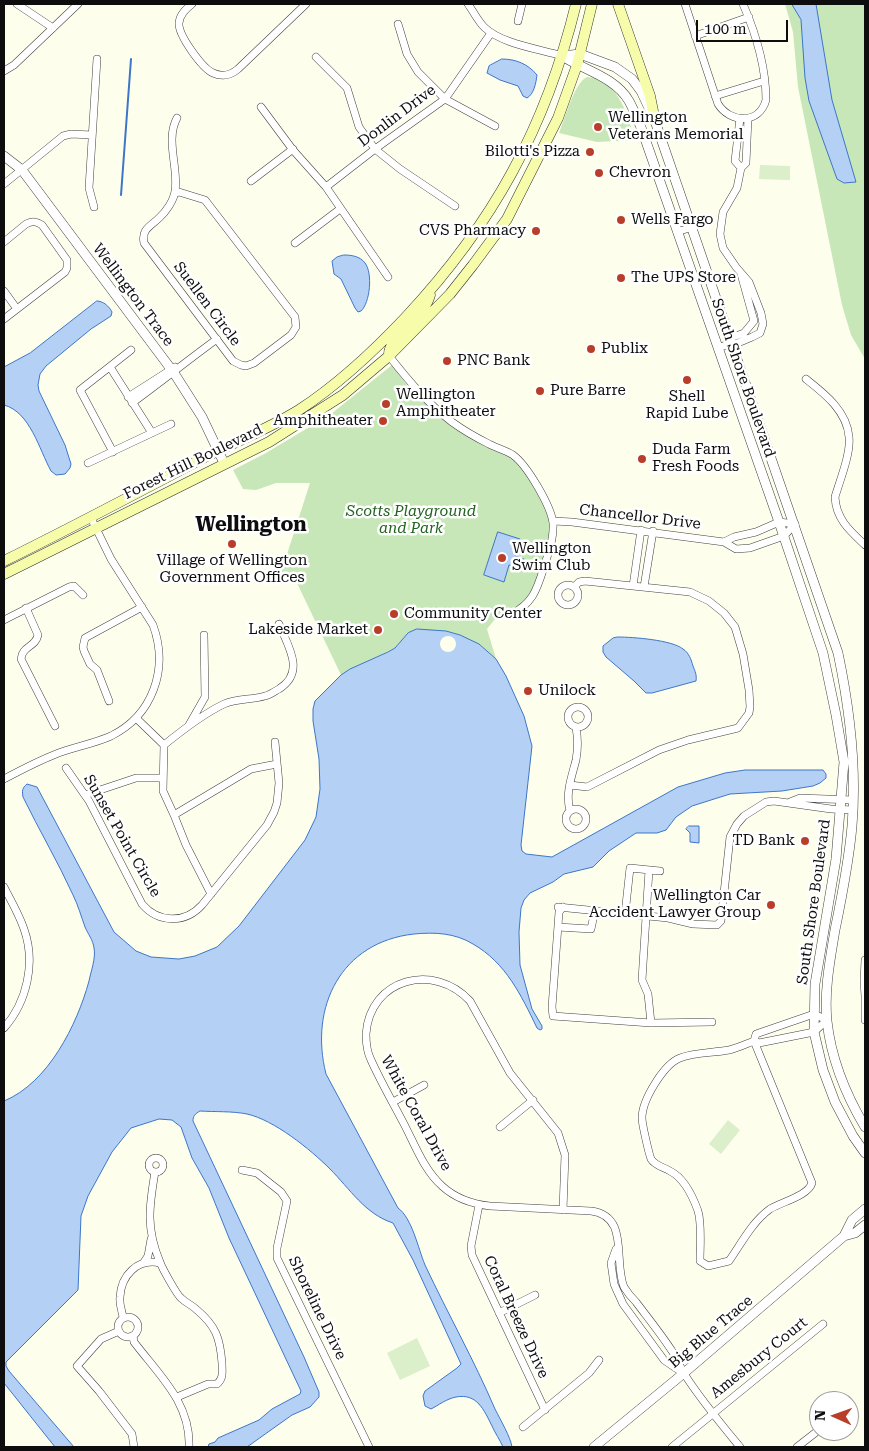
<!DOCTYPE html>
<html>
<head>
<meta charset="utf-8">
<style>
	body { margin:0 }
	#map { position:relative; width:869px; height:1451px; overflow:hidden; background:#fefeed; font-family:"Roboto Serif",serif }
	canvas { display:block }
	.frame { position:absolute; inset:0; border:5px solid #0d0d0d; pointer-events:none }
	.north { position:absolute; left:809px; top:1391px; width:50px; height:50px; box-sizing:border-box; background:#fff; border:1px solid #9e9e9e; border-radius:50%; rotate:272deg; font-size:14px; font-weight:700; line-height:20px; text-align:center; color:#0d0d0d }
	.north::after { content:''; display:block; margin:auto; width:18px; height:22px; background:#b83e29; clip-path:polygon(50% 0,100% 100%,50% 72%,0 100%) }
	.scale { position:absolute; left:696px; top:20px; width:92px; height:22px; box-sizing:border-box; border:2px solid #0d0d0d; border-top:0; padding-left:6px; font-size:15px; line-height:18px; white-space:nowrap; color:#0d0d0d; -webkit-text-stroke:4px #fff; paint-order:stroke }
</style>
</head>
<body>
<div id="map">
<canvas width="869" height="1451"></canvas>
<div class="frame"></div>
<div class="north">N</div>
<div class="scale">100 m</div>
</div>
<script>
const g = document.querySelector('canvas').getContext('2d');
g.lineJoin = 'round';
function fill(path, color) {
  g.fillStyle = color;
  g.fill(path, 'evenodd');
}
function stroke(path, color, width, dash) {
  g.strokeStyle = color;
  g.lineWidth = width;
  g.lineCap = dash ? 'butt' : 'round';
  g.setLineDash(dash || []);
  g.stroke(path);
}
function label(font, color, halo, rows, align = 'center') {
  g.font = font + ' "Roboto Serif",serif';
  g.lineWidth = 5;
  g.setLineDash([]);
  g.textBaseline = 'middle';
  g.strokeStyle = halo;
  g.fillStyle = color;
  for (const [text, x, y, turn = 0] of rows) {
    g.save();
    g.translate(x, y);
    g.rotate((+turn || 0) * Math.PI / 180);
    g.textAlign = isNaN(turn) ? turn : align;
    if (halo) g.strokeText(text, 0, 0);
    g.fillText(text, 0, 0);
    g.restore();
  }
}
fill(new Path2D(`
	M785 4H865V359L851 335 842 305 798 87 793 32Z
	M587 77C618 78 628 116 635 140L597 142 559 133C565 119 574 83 587 77Z
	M392 365 417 399 523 461 553 521 540 571 527 600 495 619 487 629 496 659 479 644 408 633 395 648 341 675 296 581 279 579 310 483H276L256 490 243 489 233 470 266 453 331 414Z`), '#c8e7b8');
fill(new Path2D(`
	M760 165 790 166V180L759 179Z
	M728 1120 740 1130 721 1154 709 1144Z
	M417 1338 430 1366 400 1380 387 1353Z`), '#dbefca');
const water = new Path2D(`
	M792 4H816L832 100 856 182 844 183 837 179 809 101 805 78 801 20Z
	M502 59C516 59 528 64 537 75 536 83 534 94 527 98L523 96 518 86 500 80 487 73 489 66Z
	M344 255C351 255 360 256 365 263 373 273 370 303 361 311L358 312 355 308 341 279 334 274 332 261 337 257Z
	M97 301C103 301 109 306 112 312L111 316 91 329 46 366 40 374 38 385 39 391 65 445 71 464 70 468 65 474 56 475 51 471C39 449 30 412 4 405V367L30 353Z
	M498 532 520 539 515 556 524 559 521 569 509 565 504 582 484 575Z
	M417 629 446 631 460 635 479 644 496 659 506 676 524 716 532 746 521 845 522 851 526 854 552 857 678 787 725 773 745 770H823L826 774V778L820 783 813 786 782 791 730 794 692 806 676 817 666 830 657 833H636L609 851 593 867 564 874 553 882 530 893 524 900 521 908 519 932 520 965 532 1009 542 1026V1029L540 1030 537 1028C521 995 506 963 473 944 455 933 435 932 414 934 341 942 309 1007 326 1074L398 1208C412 1218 418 1248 425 1265 448 1314 474 1360 495 1409 500 1419 511 1438 512 1447H503C500 1440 495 1433 492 1426 484 1410 477 1393 456 1397 446 1399 439 1405 431 1409L425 1406 423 1396 425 1391 457 1368 461 1364 413 1260 393 1223C365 1214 350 1189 330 1169 310 1149 274 1120 247 1114 232 1111 215 1112 200 1111 195 1114 193 1116 193 1121L304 1357 319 1392V1397L310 1407 292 1415 247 1447H208L209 1444 215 1442 218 1438 259 1420 272 1409 300 1394 301 1391 229 1238 209 1188 192 1158 181 1127 172 1120 159 1119 131 1128 112 1152 88 1196 81 1216 78 1290 6 1362V1366L9 1371 74 1447H55L4 1383V1101C48 1083 77 1025 89 981 91 971 96 958 94 948 93 940 88 934 85 927 81 916 78 905 73 895 58 862 39 830 23 797 22 791 22 788 27 784L37 787 114 932 136 951 151 957 179 959 195 956 217 947 239 926 305 840 316 817 320 789 319 759 313 721V709L315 701 341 675 350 669 388 652 395 648 408 633Z
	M618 637C633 637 672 640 683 649 689 653 691 659 693 666 695 671 697 675 696 681L652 693H646L634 681 606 657 603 652V646L613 638Z
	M689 826H699V843L690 842V833L686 829Z`);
fill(water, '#b4d0f4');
stroke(water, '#3d76c9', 1);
fill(new Path2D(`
	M440 644a8 8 0 1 1 16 0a8 8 0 1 1-16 0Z`), '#fefeed');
stroke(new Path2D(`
	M121 195 131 59`), '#3d76c9', 2);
const minor = new Path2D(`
	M17 4 53 28
	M192 4C186 9 180 14 179 23 178 35 202 68 213 73 222 77 231 75 238 69L306 4
	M468 4C473 11 478 21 484 27 501 44 540 49 562 56
	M685 4 718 104C730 123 759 125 766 100 766 67 756 34 743 4
	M518 21 522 4
	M398 24 407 54 418 72 445 99 495 126
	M695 36 749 17
	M316 57 347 88 359 127 375 149 400 169 455 206
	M4 71 14 65 78 4
	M715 96 764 81
	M261 107 293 150 326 187 388 277
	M740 118 735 161 741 168
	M251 181 293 149
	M4 184 63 136 71 134 92 135
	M326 187 375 149 445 99 491 33
	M175 193 179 192 205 200 295 317 296 327 291 335 254 363 246 366 241 365 233 361 144 243C141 229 151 226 159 218 166 212 174 200 175 191 179 169 165 140 177 118
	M94 207 89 188 97 59
	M677 232 692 227
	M4 242 26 224C32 221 36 221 42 225L67 260V268L65 272 4 319
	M295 243 340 209
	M4 291 17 309
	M727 342 730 338 744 333 754 321 741 274
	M718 348 723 346 733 345 752 337 760 333 763 324 761 313 749 282 736 267 723 248 720 234 723 212 737 188 741 168 746 163 748 118
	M389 356C409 381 427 403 452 422 463 430 477 438 489 444 496 448 506 450 513 455 527 465 551 506 553 523 554 538 549 550 545 564 537 589 534 603 510 615
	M110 367 152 433
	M806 379C825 394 847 411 849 437 851 453 840 480 835 497 836 519 850 531 865 545
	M128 397 175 367
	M132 403C161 382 188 360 217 339
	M113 452 80 390 131 350
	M88 463 171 424
	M553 521 572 522 724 542 736 549 750 548 784 536 795 524
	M724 542 734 537 756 532 779 522 795 524
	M558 595a10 10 0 1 1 20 0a10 10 0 1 1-20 0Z
	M633 586 641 530
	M644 587 653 531
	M26 608 38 635C36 647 22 646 21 659L55 726
	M4 620 69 587 74 586 83 595
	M109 701 97 670 90 664 84 651 83 647 85 638 142 607
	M568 717a10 10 0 1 1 20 0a10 10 0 1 1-20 0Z
	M136 718 164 745 163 791 174 815 186 845 211 894
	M189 725 205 697 204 635
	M164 745C180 732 205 713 224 704 236 698 252 700 265 696 270 695 275 691 279 689 306 672 288 646 279 624
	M66 768 89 801 142 904C158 923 185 924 202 905L267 825 274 812 277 803 279 783 275 742
	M4 779C21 770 38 761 56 754 74 747 93 744 111 736 153 715 169 669 153 625L111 559 91 518
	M570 785 587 787 591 785 659 750 688 740 738 728 749 713 750 707 749 690 743 654 735 627 724 613 709 601 690 592 585 581 579 582 575 586
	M85 795 136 778H162
	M790 802 800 798 853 800
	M566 819a10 10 0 1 1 20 0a10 10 0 1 1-20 0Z
	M570 811C565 793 572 776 576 760 578 749 578 738 576 728
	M174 815 251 769 277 764
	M649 870 642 980 648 994 651 1023
	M4 887C11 901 19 914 24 929 36 963 27 1002 4 1028
	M558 907 668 918 693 924 717 925 721 921 730 837 737 824 744 816 766 802 774 801 831 809 853 810
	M563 907 559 912 552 1007 553 1016 651 1023 712 1022
	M625 914 630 868 660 871
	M558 927 591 929 595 910
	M865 960 864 981 865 996
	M865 996V1020
	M814 1014 827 1020 814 1032 759 1043 754 1041 756 1034Z
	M754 1041 812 1183C808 1196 781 1202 770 1209 752 1222 741 1244 729 1261L708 1266 700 1261C700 1247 702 1224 698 1211 693 1197 684 1178 670 1171 664 1167 655 1166 651 1159 649 1154 642 1124 642 1118 642 1100 664 1064 680 1058 695 1052 713 1053 729 1050 738 1048 746 1044 754 1041Z
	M393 1102 424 1085
	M500 1127 533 1100
	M149 1165a7 7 0 1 1 14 0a7 7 0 1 1-14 0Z
	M242 1170 257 1173 281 1192 287 1201 277 1248V1258L369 1447
	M155 1172C149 1207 146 1229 160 1262 162 1268 177 1295 181 1298 186 1303 192 1305 197 1310 216 1326 220 1338 222 1363 222 1371 224 1378 217 1384H208L177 1397
	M479 1205 471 1246 472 1255 545 1410
	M563 1210 565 1155 558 1133 510 1073 470 1001C434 962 370 978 366 1034 366 1043 367 1052 371 1060 381 1082 393 1103 404 1124 415 1145 424 1170 442 1186 455 1198 472 1204 490 1206L591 1211C630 1216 613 1261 624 1287 627 1292 632 1298 636 1302 648 1318 661 1334 672 1351 677 1358 680 1367 685 1375 701 1400 721 1424 740 1447
	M616 1249 611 1263 614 1284 623 1304 664 1360 683 1373
	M144 1262 148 1256 151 1239
	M499 1313 535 1295
	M118 1327a10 10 0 1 1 20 0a10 10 0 1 1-20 0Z
	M123 1317C122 1311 119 1304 120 1297 121 1276 137 1258 160 1263
	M119 1331 101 1339 77 1366 99 1391 132 1434 134 1447
	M133 1336 134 1342C159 1375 191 1403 189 1447
	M523 1427 589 1373 599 1360
	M672 1447 823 1324
	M797 1447 815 1433`);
const tertiary = new Path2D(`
	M562 56C584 70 615 77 629 101 634 110 638 120 642 130L779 522 823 653 836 715 844 762 836 859 815 984 814 1032 823 1070 835 1102 853 1136 865 1153
	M562 56 580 54 615 67 632 79 641 91 655 121 838 653C850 710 857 767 852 826 849 861 842 896 835 930 830 960 824 991 827 1021 831 1058 846 1095 865 1127
	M4 156 22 170 174 373 202 417 224 463
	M844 1236 855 1233 865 1225
	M594 1447 684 1373 844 1236 852 1220 865 1209`);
const secondary = new Path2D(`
	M618 4 650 96 655 121
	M389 355C388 337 424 318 430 295
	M4 561C73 527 141 491 209 455 239 440 270 428 299 410 339 384 374 351 406 317 493 224 546 127 576 4
	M4 574 269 442 343 395 389 356 450 294 473 265 507 219 558 118 577 65 592 4`);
stroke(minor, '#404040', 8);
stroke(tertiary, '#404040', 10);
stroke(secondary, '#2f2f2f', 11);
stroke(minor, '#fff', 7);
stroke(tertiary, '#fff', 9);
stroke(secondary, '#f6fcaa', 10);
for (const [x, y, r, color] of [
	[598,127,5,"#b83e29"],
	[590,152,5,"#b83e29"],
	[599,173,5,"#b83e29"],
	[621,220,5,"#b83e29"],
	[536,231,5,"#b83e29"],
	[621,278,5,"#b83e29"],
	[591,349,5,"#b83e29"],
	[447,361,5,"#b83e29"],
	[687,380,5,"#b83e29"],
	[540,391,5,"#b83e29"],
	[386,404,5,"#b83e29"],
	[383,421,5,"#b83e29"],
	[642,459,5,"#b83e29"],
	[232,544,5,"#b83e29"],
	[502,558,5,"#b83e29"],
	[394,614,5,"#b83e29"],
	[378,630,5,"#b83e29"],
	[528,691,5,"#b83e29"],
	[805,841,5,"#b83e29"],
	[771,905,5,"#b83e29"]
]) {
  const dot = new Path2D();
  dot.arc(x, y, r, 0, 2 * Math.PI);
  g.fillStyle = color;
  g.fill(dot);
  stroke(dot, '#fff', 2);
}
label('15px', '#0d0d0d', '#fff', [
	["Donlin Drive",397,116,-37],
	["Wellington Trace",133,295,53],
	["Suellen Circle",207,304,53],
	["South Shore Boulevard",743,378,71],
	["Forest Hill Boulevard",193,462,-26],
	["Chancellor Drive",640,517,7],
	["Sunset Point Circle",122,836,60],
	["South Shore Boulevard",814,902,-82],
	["White Coral Drive",416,1113,61],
	["Shoreline Drive",317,1308,64],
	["Coral Breeze Drive",516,1317,65],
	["Big Blue Trace",711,1332,-40],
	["Amesbury Court",759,1358,-39]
]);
label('15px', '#0d0d0d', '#fff', [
	["Wellington",608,118],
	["Veterans Memorial",608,135],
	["Bilotti's Pizza",580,152,"right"],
	["Chevron",609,173],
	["Wells Fargo",631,220],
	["CVS Pharmacy",526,231,"right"],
	["The UPS Store",631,278],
	["Publix",601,349],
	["PNC Bank",457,361],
	["Pure Barre",550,391],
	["Wellington",396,395],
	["Amphitheater",396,412],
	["Shell",687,397,"center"],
	["Rapid Lube",687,414,"center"],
	["Amphitheater",373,421,"right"],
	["Duda Farm",652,450],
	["Fresh Foods",652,467],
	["Wellington",512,549],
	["Swim Club",512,566],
	["Village of Wellington",232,561,"center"],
	["Government Offices",232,578,"center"],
	["Community Center",404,614],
	["Lakeside Market",368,630,"right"],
	["Unilock",538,691],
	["TD Bank",795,841,"right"],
	["Wellington Car",761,896,"right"],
	["Accident Lawyer Group",761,913,"right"]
], 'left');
label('italic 15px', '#21621f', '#fff', [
	["Scotts Playground",411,512],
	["and Park",411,529]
]);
label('bold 20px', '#0d0d0d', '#fff', [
	["Wellington",251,525]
]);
</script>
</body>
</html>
